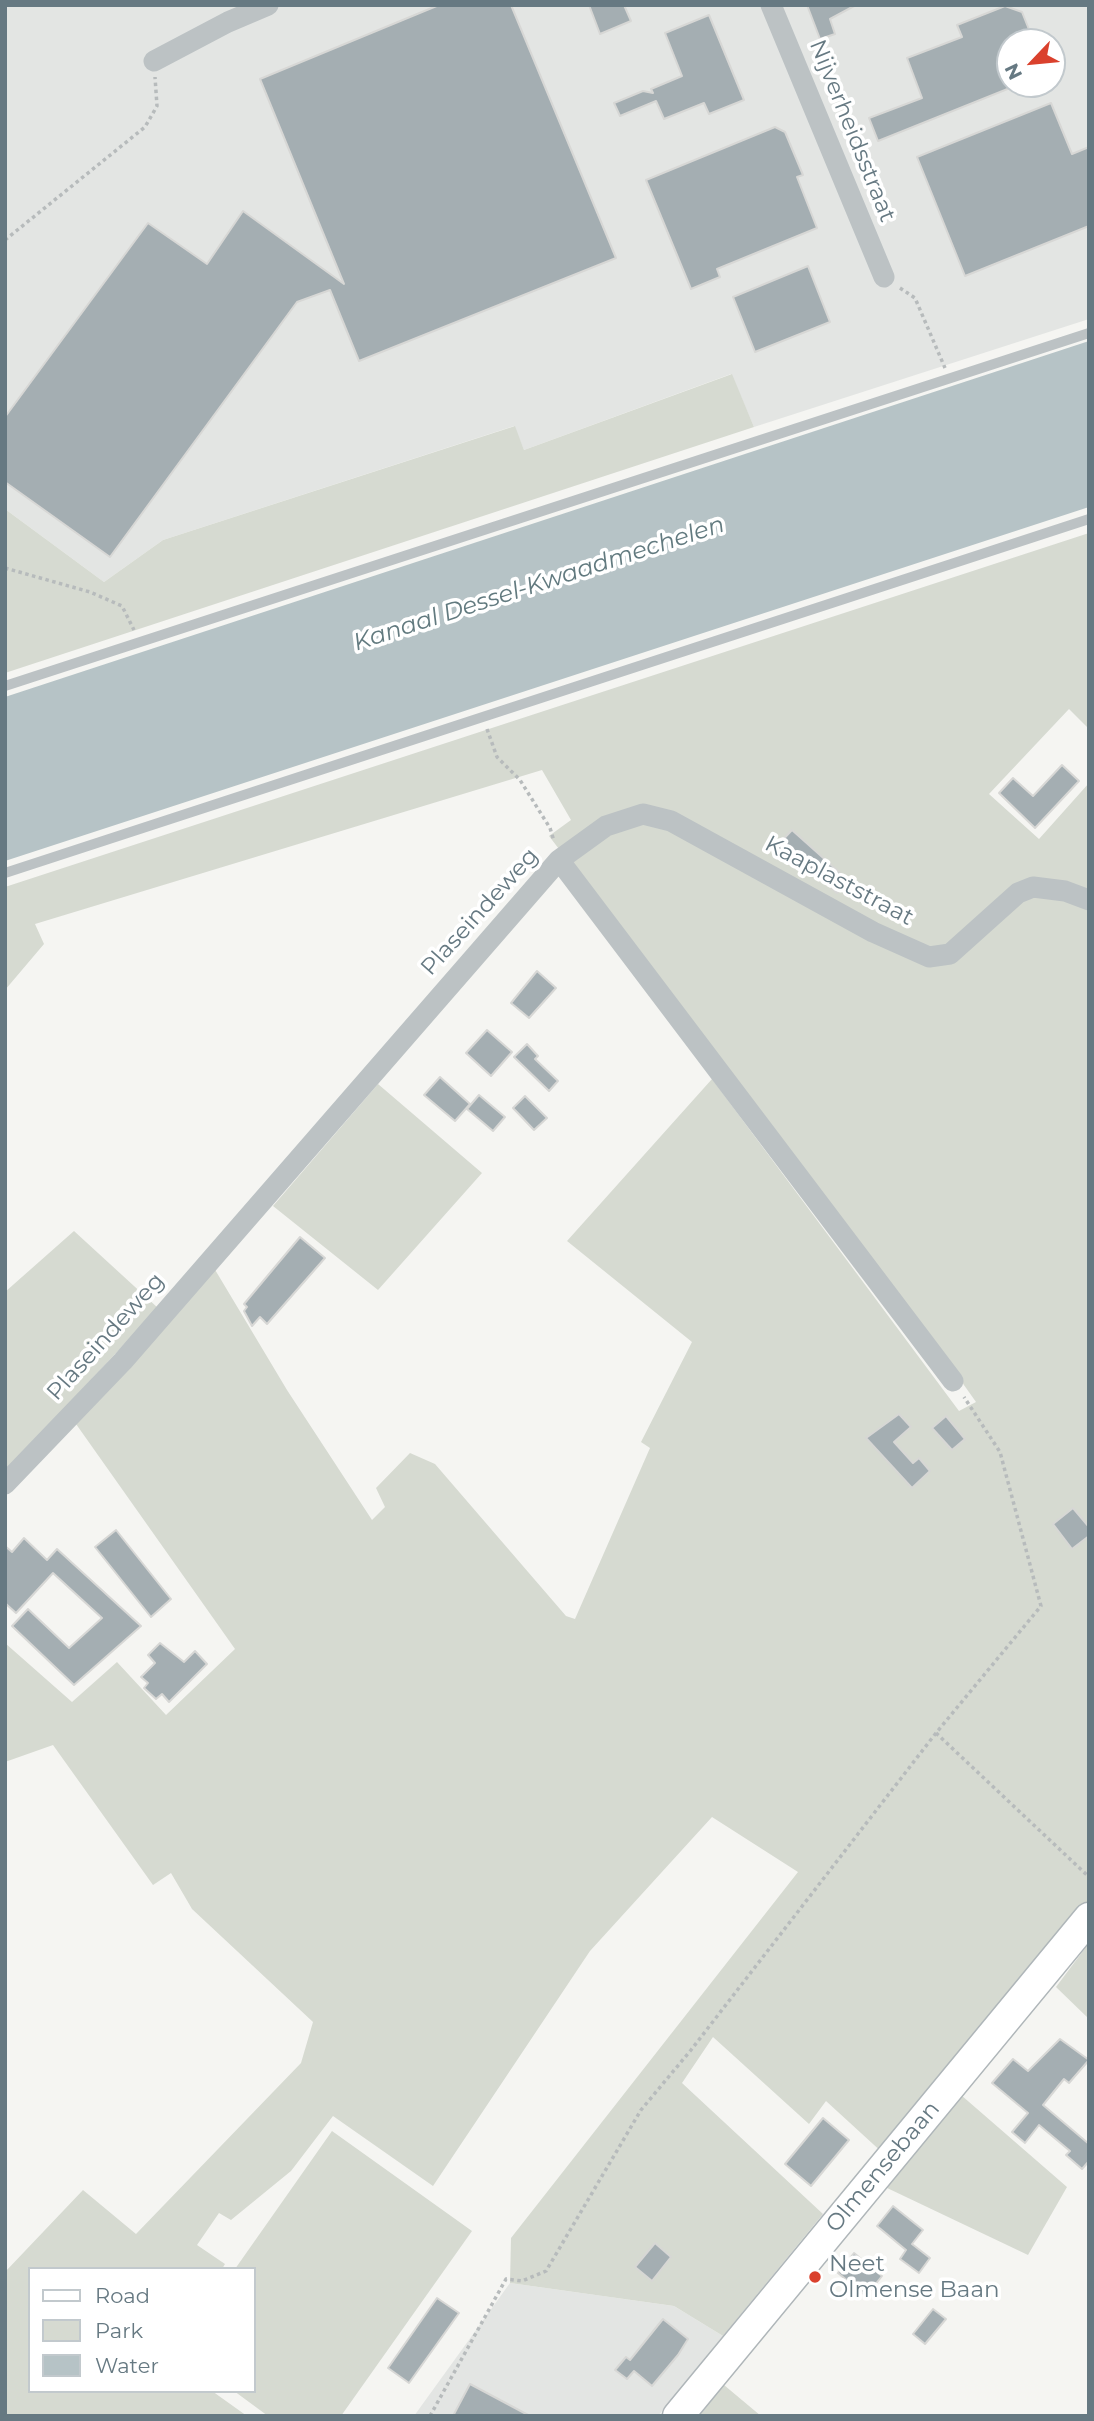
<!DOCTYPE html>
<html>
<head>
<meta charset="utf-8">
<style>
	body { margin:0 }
	#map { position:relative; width:1094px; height:2421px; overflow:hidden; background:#f5f5f2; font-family:Montserrat,sans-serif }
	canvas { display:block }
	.frame { position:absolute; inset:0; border:7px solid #667982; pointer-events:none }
	.legend { position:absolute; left:28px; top:2267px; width:228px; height:126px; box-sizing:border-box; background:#fff; border:2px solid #c2c9cd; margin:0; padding:9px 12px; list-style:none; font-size:21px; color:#667982 }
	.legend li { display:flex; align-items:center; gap:14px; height:35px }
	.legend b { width:35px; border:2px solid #c2c9cd }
	.north { position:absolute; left:996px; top:28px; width:70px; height:70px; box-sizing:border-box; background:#fff; border:2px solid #c2c9cd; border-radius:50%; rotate:244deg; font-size:19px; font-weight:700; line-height:28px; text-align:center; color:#667982 }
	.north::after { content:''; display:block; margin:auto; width:24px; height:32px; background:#da412d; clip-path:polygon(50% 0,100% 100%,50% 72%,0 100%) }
</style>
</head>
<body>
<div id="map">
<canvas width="1094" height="2421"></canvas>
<div class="frame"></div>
<ul class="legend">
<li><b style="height:9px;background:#fff"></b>Road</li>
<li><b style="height:19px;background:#d6dad1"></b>Park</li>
<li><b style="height:19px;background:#b6c3c6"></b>Water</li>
</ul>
<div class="north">N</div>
</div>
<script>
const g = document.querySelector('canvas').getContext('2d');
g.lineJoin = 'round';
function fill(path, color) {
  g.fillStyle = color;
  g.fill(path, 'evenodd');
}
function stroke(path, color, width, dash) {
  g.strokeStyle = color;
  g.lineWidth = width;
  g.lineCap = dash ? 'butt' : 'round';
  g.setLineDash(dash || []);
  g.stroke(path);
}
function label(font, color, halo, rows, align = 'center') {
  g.font = font + ' Montserrat,sans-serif';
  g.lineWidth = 7;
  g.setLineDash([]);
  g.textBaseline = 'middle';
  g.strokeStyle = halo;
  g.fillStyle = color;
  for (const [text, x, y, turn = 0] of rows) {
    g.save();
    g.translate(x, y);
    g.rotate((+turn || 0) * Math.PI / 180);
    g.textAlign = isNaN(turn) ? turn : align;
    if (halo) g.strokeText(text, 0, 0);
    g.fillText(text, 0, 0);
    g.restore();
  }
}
fill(new Path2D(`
	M5 5H1089V319L754 427 731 374 524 450 514 426 163 540 104 582 5 509ZM1010 42H1052V84H1010Z
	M510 2283 674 2306 723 2336 658 2416H414Z`), '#e3e5e3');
fill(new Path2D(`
	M732 374 754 427 5 673V509L104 582 163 540 515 426 524 450Z
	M1089 533V729L1069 709 989 794 1039 839 1089 783V1905L885 2155 826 2101 809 2124 713 2037 682 2083 823 2214 723 2336 674 2306 510 2283 511 2238 798 1872 712 1817 590 1951 433 2186 333 2116 291 2171 231 2220 219 2213 197 2245 225 2264 222 2269H30V2391H212L247 2416H5V2272L83 2190 136 2234 301 2063 313 2022 192 1909 171 1873 153 1885 53 1745 5 1762V1643L72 1702 117 1662 166 1715 235 1649 76 1424 214 1268 287 1390 372 1520 385 1507 376 1488 410 1453 435 1464 566 1616 575 1619 650 1448 641 1442 692 1342 567 1241 712 1079 959 1411 976 1402 898 1292 549 836 571 820 542 770 35 924 44 944 5 990V887Z
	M378 1084 482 1173 378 1290 273 1206Z
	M74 1231 158 1308 5 1472V1292Z
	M1089 1943V2019L1056 1987Z
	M961 2095 1067 2187 1028 2255 885 2187Z
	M332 2131 472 2231 341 2416H268L234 2391H254V2269H235Z
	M724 2385 761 2416H699Z`), '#d6dad1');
fill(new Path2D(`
	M1089 341V507L5 861V697Z`), '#b6c3c6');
const building = new Path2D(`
	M439 5H511L616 258 359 361 330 290 297 302 110 557 5 482V417L148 223 207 264 243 211 344 284 260 79Z
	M589 5H624L631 21 600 34Z
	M807 5H856L830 19 835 34 820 39Z
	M1005 6 1022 12 1034 42H1010V88L878 141 869 118 922 98 907 58 962 37 957 25Z
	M709 15 744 100 709 114 704 103 664 119 656 101 620 116 614 103 643 91 653 93 651 89 682 76 665 33Z
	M1051 103 1072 154 1089 147V226L965 276 917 157Z
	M775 127 785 132 803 175 797 177 817 228 717 269 720 277 691 289 646 180Z
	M808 266 830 322 755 352 733 297Z
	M1062 765 1079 781 1035 828 999 793 1013 778 1033 796Z
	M792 830 848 880 837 893 811 870 807 875 776 847Z
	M537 971 556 988 529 1018 511 1003Z
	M487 1030 512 1052 491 1076 466 1053Z
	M527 1044 538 1056 535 1059 558 1081 549 1091 514 1057Z
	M440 1077 470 1104 455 1121 424 1095Z
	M479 1095 505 1117 493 1131 467 1109Z
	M525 1096 547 1118 534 1130 513 1108Z
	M300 1237 325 1258 267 1324 260 1317 252 1326 244 1311 247 1307 244 1304Z
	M899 1414 911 1427 894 1442 913 1463 919 1458 930 1471 912 1488 866 1438Z
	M946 1416 965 1439 952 1450 932 1428Z
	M1073 1508 1089 1527V1536L1072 1549 1053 1524Z
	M116 1530 171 1599 151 1617 95 1547Z
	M24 1538 47 1560 57 1549 141 1626 74 1685 12 1626 28 1609 69 1648 102 1618 53 1573 16 1613 5 1603V1546L12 1552Z
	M160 1643 184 1662 195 1651 207 1664 169 1702 162 1694 156 1699 144 1688 148 1683 141 1677 155 1663 148 1655Z
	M1060 2039 1089 2060 1069 2083 1064 2079 1043 2105 1089 2144V2161L1082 2169 1066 2155 1070 2151 1039 2125 1025 2143 1012 2132 1028 2113 992 2083 1013 2059 1028 2071Z
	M823 2118 849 2140 811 2186 785 2164Z
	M893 2206 923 2230 912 2244 930 2258 919 2273 900 2259 906 2250 877 2226Z
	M655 2243 671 2257 652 2281 635 2267Z
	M854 2253 882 2276 866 2296 838 2273Z
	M437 2298 459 2313 409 2383 388 2368Z
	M933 2309 946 2319 925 2344 913 2334Z
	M663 2319 688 2339 678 2355 652 2386 634 2371 627 2379 615 2370 626 2357 630 2360Z
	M470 2384 530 2416H453Z`);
fill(building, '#a4aeb2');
stroke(building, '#d7d7d5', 2);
const secondary = new Path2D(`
	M678 2416 1089 1918`);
stroke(secondary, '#afb6b9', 33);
stroke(new Path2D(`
	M5 240 145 127 157 106 155 77
	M900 288 915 298 945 368
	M5 568 90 592 122 606 134 630
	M487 729 497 757 520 780 550 828 554 841
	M936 1733 1089 1877
	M430 2416 506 2279 522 2281 546 2271 641 2110 691 2050 936 1733 1041 1606 1000 1452 964 1397`), '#b7bbbc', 3.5, [3.5, 3.5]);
stroke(new Path2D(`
	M5 686 1089 333
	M5 873 1089 519`), '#bcc2c4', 10);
stroke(new Path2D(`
	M771 5 884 277
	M154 61 228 22 268 5
	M559 860 953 1381
	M5 1484 123 1361 559 860 606 826 643 814 671 821 873 932 929 957 950 954 1018 893 1033 887 1065 891 1089 900`), '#bcc2c4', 21);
stroke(secondary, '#fff', 30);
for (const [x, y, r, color] of [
	[815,2277,7,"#da412d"]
]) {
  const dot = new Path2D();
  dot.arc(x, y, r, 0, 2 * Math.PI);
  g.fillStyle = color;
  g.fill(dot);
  stroke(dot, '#fff', 2.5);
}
label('23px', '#667982', '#fff', [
	["Nijverheidsstraat",852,131,68],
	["Kaaplaststraat",839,881,28],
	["Plaseindeweg",480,912,-48],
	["Plaseindeweg",106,1337,-48],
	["Olmensebaan",883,2167,-50]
]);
label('23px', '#667982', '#fff', [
	["Neet",829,2264],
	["Olmense Baan",829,2290]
], 'left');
label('italic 24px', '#627a7f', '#fff', [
	["Kanaal Dessel-Kwaadmechelen",539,584,-18]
]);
</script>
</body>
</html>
